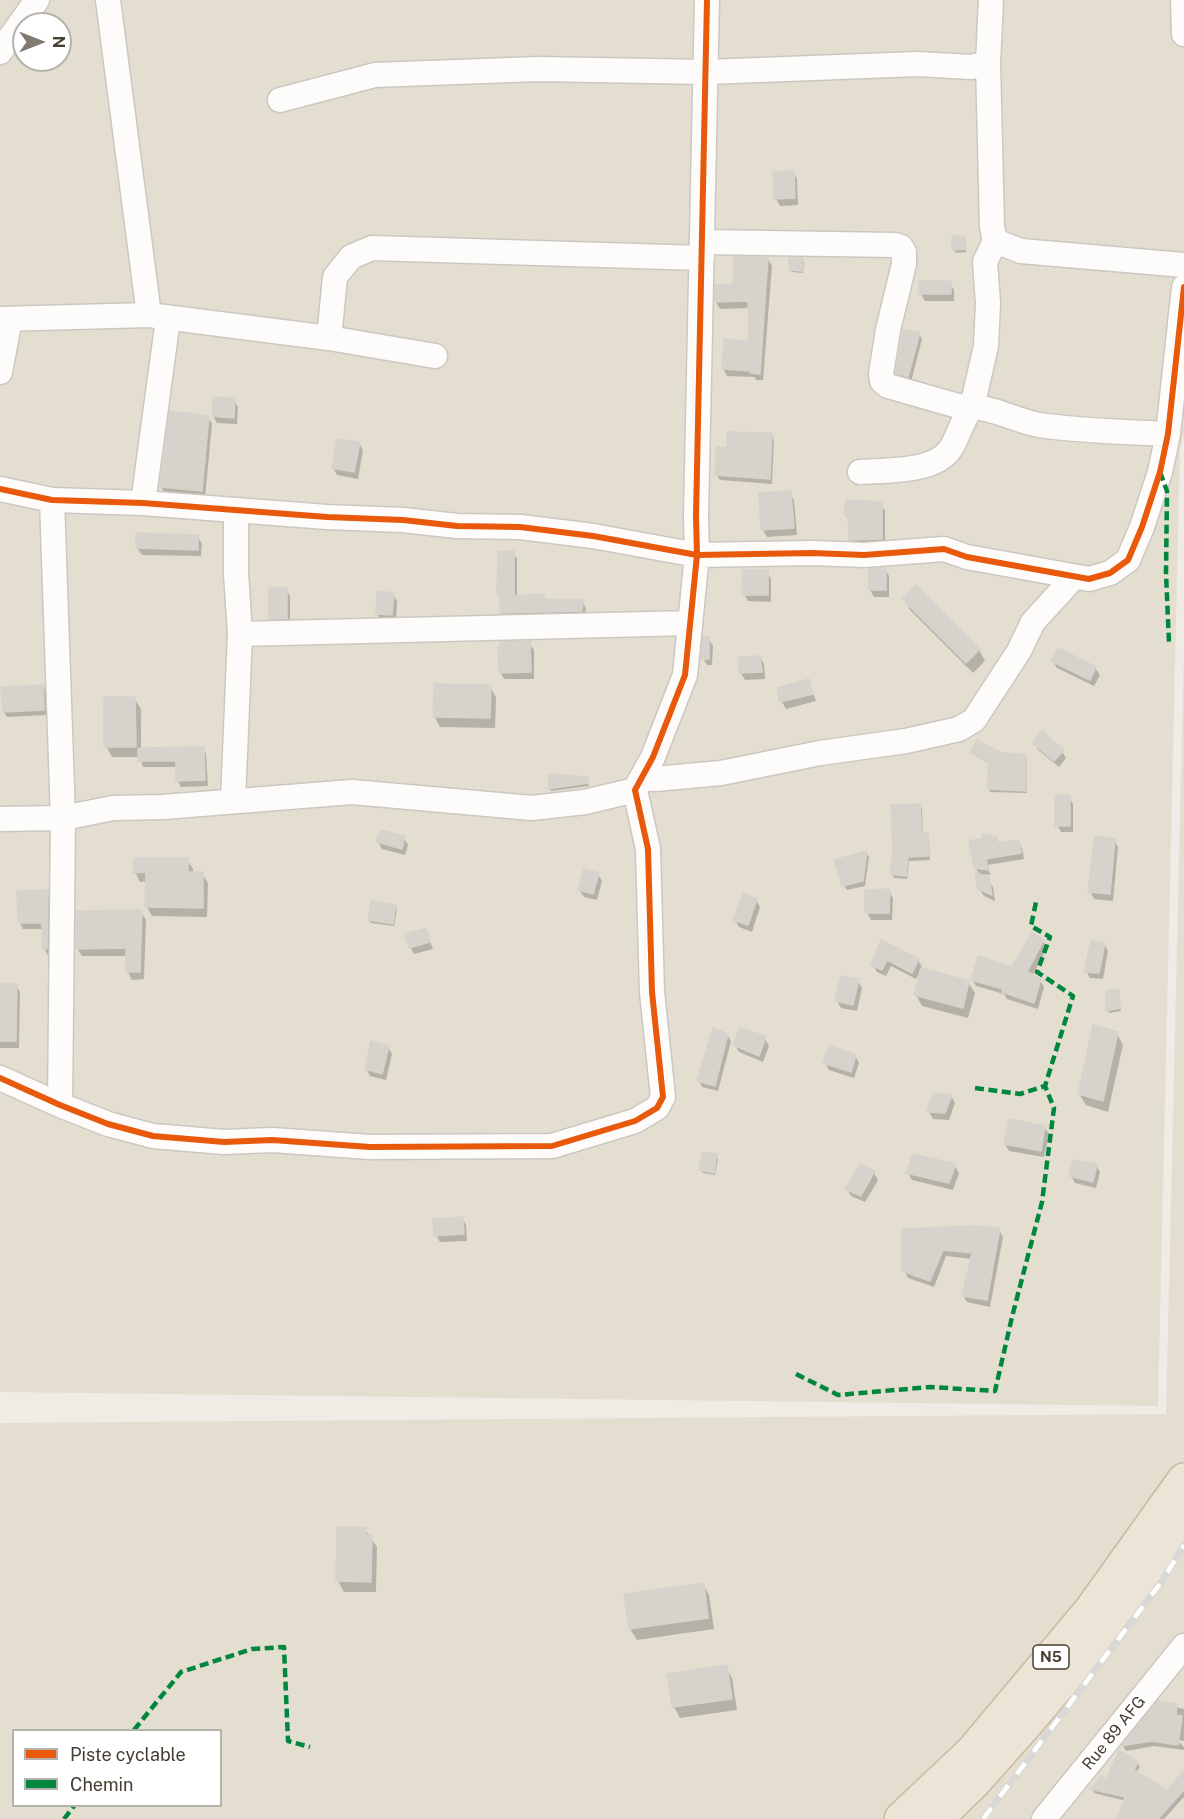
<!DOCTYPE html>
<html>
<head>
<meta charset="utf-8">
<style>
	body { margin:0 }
	#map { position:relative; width:1184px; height:1819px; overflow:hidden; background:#efece5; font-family:"Public Sans",sans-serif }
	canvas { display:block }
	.legend { position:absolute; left:12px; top:1729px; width:210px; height:78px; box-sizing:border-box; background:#fff; border:2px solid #b5b1ad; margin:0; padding:8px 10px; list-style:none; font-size:18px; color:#453d31 }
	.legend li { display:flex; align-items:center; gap:12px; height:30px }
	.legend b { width:30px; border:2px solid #b5b1ad }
	.north { position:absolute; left:12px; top:12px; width:60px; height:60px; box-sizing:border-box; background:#fff; border:2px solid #b5b1ad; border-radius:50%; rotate:90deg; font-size:16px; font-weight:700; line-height:24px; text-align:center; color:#453d31 }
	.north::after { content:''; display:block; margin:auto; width:21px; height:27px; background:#807a70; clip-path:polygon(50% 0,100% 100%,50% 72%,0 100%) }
</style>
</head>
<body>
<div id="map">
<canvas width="1184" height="1819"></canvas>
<ul class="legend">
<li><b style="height:8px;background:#e8590c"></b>Piste cyclable</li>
<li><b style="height:8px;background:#00873e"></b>Chemin</li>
</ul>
<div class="north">N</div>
</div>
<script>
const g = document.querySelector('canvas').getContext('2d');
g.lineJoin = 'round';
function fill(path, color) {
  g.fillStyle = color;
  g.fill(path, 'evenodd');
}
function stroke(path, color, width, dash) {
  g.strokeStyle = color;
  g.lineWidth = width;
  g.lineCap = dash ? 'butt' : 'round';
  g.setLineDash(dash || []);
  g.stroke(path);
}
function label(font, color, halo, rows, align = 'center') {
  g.font = font + ' "Public Sans",sans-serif';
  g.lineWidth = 4.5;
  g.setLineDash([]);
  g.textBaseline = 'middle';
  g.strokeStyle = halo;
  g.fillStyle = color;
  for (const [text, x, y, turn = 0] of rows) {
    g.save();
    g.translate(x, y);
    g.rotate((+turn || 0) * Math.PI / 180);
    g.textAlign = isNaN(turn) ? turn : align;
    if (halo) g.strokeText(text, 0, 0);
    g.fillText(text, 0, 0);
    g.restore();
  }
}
fill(new Path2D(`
	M0 0H1184V436L1180 448 1158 1406 0 1392ZM24 24H60V60H24Z
	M1184 647V1819H0V1423L1166 1414ZM14 1730H220V1806H14Z`), '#e4ded1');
fill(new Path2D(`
	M793 172 797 179 798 205 780 206 776 199Z
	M964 238 966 252 956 253 954 250Z
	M768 259 772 266 763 380H756L755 377 727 376 723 368 751 343 750 308 720 309 716 302Z
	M802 259 804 262 803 273 792 272 790 269Z
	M921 283H950L954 290V301H925L921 294Z
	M919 334 922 339 911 382 900 379 897 373Z
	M234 400 238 407 237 424 217 423 213 416Z
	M208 417 212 424 205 498 165 494 161 487Z
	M771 434 774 440 772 484 720 480 716 474 729 449Z
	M359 443 363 450 358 479 337 475 333 467Z
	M790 493 794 500 797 535 767 537 763 530Z
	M881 504 885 511V546L855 547 850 540 849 521 846 515Z
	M198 537 202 544 201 556 142 555 137 548Z
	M513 552 517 559V597L543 596 546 601 582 602 586 608 585 618 506 620 502 613V600L499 595Z
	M885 569 889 576V597H874L870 590Z
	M767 572 771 579V602L748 601 744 594Z
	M286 589 290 596V625L274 626 270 619Z
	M393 594 397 601 396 622 381 621 377 614Z
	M904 599 979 650 985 661 973 673 910 610Z
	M708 638 713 646 712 665H707L703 658Z
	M529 643 534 650V679H504L500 672Z
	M1059 650 1095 668 1100 675 1094 686 1057 668 1053 661Z
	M760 657 764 664 765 679 745 680 741 673Z
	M809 681 816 701 786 709 782 702Z
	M43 686 46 692V715L7 717 4 712Z
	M490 687 496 697 495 728 440 727 434 716Z
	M134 698 141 709V749L203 748 206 754 208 786 181 787 178 781 177 767H143L140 757H112L106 746Z
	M1034 743 1062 751 1066 758 1059 767 1038 750Z
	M972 752 1026 756 1027 759V793L990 792 989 789 990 764 974 755Z
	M587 778 589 786 551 791 550 788Z
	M1069 797 1073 804V832H1061L1057 825Z
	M920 805 922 809 923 834H927L929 838 930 860 909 861 907 879 894 878 892 874Z
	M404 838 408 845 405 855 382 849 378 842Z
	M996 839 1000 845 1018 842 1022 848 1024 859 988 865 990 875 979 874 975 867Z
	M1114 840 1118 847 1113 901 1094 899 1090 891Z
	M866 852 869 857 865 886 847 890 844 885Z
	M187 860 193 869V874H202L208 883 207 917 152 916 147 907V881L140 882 135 872Z
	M598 874 602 881 597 900 584 897 579 890Z
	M988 879 993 887 995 901 984 896 979 889Z
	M47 891 51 898 50 955H48L44 949V929H23L20 923Z
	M889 891 893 898 892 920H871L867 913Z
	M756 900 760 907 752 932 739 927 735 920Z
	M395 907 397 910 394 926 371 923 369 920Z
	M141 912 146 920 144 979 132 980 128 972 127 956H82L77 948Z
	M425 929 433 949 414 954 410 947Z
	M1043 941 1047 948 1032 976 1040 980 1044 987 1038 1009 1007 999 1004 994 976 986 972 979 1013 968Z
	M882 942 918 960 922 967 921 970 968 982 975 993 968 1018 922 1006 916 995 921 970 916 979 891 966 886 976 877 972 873 965Z
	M1104 944 1108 951 1103 979 1090 978 1086 971Z
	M858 981 862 988 857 1011 841 1008 837 1001Z
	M0 985H16L20 992 19 1048H0Z
	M1118 990 1121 1011 1109 1013 1108 1010Z
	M1117 1034 1123 1045 1108 1112 1086 1105 1079 1094Z
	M727 1035 731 1041 718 1091 702 1087 699 1081Z
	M765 1039 769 1046 763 1062 739 1052 735 1045Z
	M388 1047 392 1054 386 1080 370 1076 366 1069Z
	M855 1056 859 1063 854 1078 829 1070 825 1063Z
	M951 1096 955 1103 949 1120 933 1119 929 1112Z
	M1044 1127 1049 1134 1044 1157 1009 1151 1005 1144Z
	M716 1156 718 1159 715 1175 703 1173 701 1170Z
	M914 1156 955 1166 959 1173 953 1190 912 1180 908 1173Z
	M1096 1165 1100 1172 1096 1188 1075 1183 1071 1176Z
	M874 1173 878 1180 865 1202 851 1196 847 1189Z
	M462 1218 466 1225 467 1241 440 1242 436 1235Z
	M904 1230H999L1003 1237 990 1307 967 1302 963 1295 972 1259 946 1256 934 1287 908 1278 904 1270Z
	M365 1529 377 1547 376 1592H344L338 1581Z
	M703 1584 709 1595 714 1629 637 1640 630 1629 626 1595Z
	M726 1667 732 1678 737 1710 680 1718 674 1707Z
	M1158 1703 1184 1709V1741L1177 1740 1184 1747V1750L1154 1746 1126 1751 1123 1746Z
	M1137 1763 1140 1767 1136 1773 1167 1791 1184 1773V1797L1164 1819H1121L1126 1801 1094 1793 1092 1789 1106 1782Z`), '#0003');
const building = new Path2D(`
	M794 171 795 198 774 199 773 172Z
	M952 236H965L966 249 952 250Z
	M734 257 768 258 760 374 750 373V371L722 369 724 339 749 341 748 301 715 302V285H733Z
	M789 258H803L802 271 789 270Z
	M919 281H951V294H919Z
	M903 330 920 332 908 377 896 373Z
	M213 397 235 398 234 418 212 416Z
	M170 411 209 416 202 491 160 487Z
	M727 432 772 433 770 479 715 475 716 447 727 448Z
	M337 439 360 442 354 472 332 468Z
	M791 491 794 528 761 530 759 493Z
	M846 500 882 502V539L849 540 848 515H844Z
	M136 533 198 535V550L136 548Z
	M498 551H514V596L544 594V599L583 600 582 611 500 613V595H497Z
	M886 568V590H869V569Z
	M743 570H768V595H742Z
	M916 585 980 649 966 663 902 599Z
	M269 588H287V619H269Z
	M377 591 394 593 392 615 376 614Z
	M703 637H709V659H701Z
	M530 641 531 672 499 673 498 646H500V642Z
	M1058 648 1096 667 1090 680 1051 661Z
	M760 656 762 672 739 673V657Z
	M809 679 813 694 780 702 777 688Z
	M434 684 491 685 490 718 433 717Z
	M43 685 44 710 3 712 1 687Z
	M104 697H135L136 747H104Z
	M1042 731 1064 750 1054 761 1032 743Z
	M977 740 1002 753 1026 754V791L987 789 989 762 970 752Z
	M204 747 205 780 176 781V761H138V749L140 748Z
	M549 774 588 777V783L548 789Z
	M1055 795H1070V826H1055Z
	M920 804 922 833H928L929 856 908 857 906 876 890 874 893 855 891 805Z
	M380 830 405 836 402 849 376 842Z
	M982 834 997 837 998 843 1019 840 1021 853 986 859 988 870 974 868 969 841 983 838Z
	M1095 836 1115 839 1110 894 1088 892Z
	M867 851 863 881 842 886 834 860Z
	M134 858H188V872H203V908L145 907 146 872 133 873Z
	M584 869 599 873 593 894 578 890Z
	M975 872 989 878 992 895 978 889Z
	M890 889 889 913H865V890Z
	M48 890 47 949H42V923H18L17 891Z
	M743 893 757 899 748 925 733 920Z
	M371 901 396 905 393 924 368 920Z
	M142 910 140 972H126V948L76 949V911Z
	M426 928 430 942 409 948 404 934Z
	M1032 933 1044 940 1027 972 1041 979 1034 1003 1002 992 1003 989 971 980 978 956 1012 967Z
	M881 940 919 959 912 973 887 960 882 970 871 965Z
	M1091 941 1105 943 1099 973 1084 972Z
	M921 968 969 981 963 1008 914 995Z
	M841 976 859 979 853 1005 835 1001Z
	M0 984H17L16 1041H0Z
	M1119 989 1120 1008 1106 1011V991Z
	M1093 1025 1118 1032 1103 1101 1078 1094Z
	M740 1027 766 1037 759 1056 733 1045Z
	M713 1028 728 1034 715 1086 697 1081Z
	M371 1041 389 1046 382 1074 365 1069Z
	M829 1045 856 1055 851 1072 823 1063Z
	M933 1093 952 1095 945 1113 927 1112Z
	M1009 1119 1045 1126 1041 1151 1004 1144Z
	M702 1152 717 1154 714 1173 699 1170Z
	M913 1154 956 1164 949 1183 906 1173Z
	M1073 1160 1097 1164 1093 1182 1069 1176Z
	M860 1164 875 1171 861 1196 845 1189Z
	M463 1217 464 1234 434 1236 433 1219Z
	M974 1226 1000 1228 987 1300 962 1296 972 1253 943 1250 930 1281 902 1271V1229Z
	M337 1527H366V1535H372L371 1582 336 1581Z
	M704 1583 708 1618 629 1629 624 1594Z
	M727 1665 732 1699 672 1707 667 1674Z
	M1158 1701 1177 1704 1176 1715 1182 1716 1178 1745 1151 1741 1121 1746Z
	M1119 1750 1138 1762 1134 1770 1167 1790 1184 1771V1790L1158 1819H1117L1125 1797 1090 1789 1102 1776 1106 1780Z`);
fill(building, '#d7d3cc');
stroke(building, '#d7d3cb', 1.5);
const minor = new Path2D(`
	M108 0 149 315
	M1183 0 1184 34
	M0 52 37 0
	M988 63 991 0
	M280 100 375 75 538 69 707 72 918 64 971 67 988 63 992 227 995 241 1021 251 1184 265
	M703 242 895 245 901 247 904 252V264L888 330 881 374 882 381 888 386 958 406 972 407 986 346 988 303 985 262 995 241
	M0 319 149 315 329 338 435 356
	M329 338 335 277 351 257 372 248 702 258
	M0 372 10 319
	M860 472C887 470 935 473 951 448 959 435 962 420 972 407 996 408 1016 421 1039 425 1082 431 1125 432 1168 434
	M0 489 52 500 143 503 327 517 403 520 457 526 520 527 593 536 697 555 812 553 864 555 944 549 967 557 1089 579 1110 573 1128 560 1142 527 1160 472 1168 434 1184 287
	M52 500 63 818 60 1105
	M143 503 168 319
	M240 634 690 623
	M642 778 655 779 721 773 820 753 906 741 959 729 974 720 1019 651 1033 622 1074 577
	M233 801 240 634 236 573V510
	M0 819 63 818 113 808 163 807 352 792 532 808 585 802 635 790
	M0 1078 60 1105 108 1124 153 1136 224 1142 272 1140 370 1147 552 1146 635 1121 657 1108 663 1097 652 992 648 849 635 790 653 757 685 675 697 555 696 516 707 0
	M1044 1819 1184 1646`);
const highway = new Path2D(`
	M901 1819 972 1752 1091 1610 1184 1480
	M936 1819 974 1782 1030 1719 1115 1618 1184 1520`);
stroke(minor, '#cbc8c1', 27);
stroke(highway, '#caba9e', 36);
stroke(minor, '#fdfcfb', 24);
stroke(highway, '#ebe4d7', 33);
const rail = new Path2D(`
	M983 1819 1162 1581 1184 1545`);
stroke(rail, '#d8d8d7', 7);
stroke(rail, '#fff', 4.5, [14]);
stroke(new Path2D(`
	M1160 472 1167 491 1166 573 1169 643
	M975 1088 1020 1094 1045 1086 1073 996 1037 972 1050 937 1031 926 1036 902
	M796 1374 838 1395 930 1387 995 1391 1012 1317 1042 1202 1054 1108 1045 1086
	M134 1730 181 1672 252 1649 284 1647 288 1741 310 1747
	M64 1819 74 1806`), '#00873e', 4.5, [9, 4.5]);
stroke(new Path2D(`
	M0 489 52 500 143 503 327 517 403 520 457 526 520 527 593 536 697 555 812 553 864 555 944 549 967 557 1089 579 1110 573 1128 560 1142 527 1160 472 1168 434 1184 287
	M0 1078 60 1105 108 1124 153 1136 224 1142 272 1140 370 1147 552 1146 635 1121 657 1108 663 1097 652 992 648 849 635 790 653 757 685 675 697 555 696 516 707 0`), '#e8590c', 6);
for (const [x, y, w] of [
	[1051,1657,36]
]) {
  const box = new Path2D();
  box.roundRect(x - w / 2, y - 12, w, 24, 4.5);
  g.fillStyle = '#fff';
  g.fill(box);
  stroke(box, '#453d31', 1.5);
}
label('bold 15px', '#453d31', null, [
	["N5",1051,1657]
]);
label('16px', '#453d31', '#fff', [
	["Rue 89 AFG",1114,1733,-51]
]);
</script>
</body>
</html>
